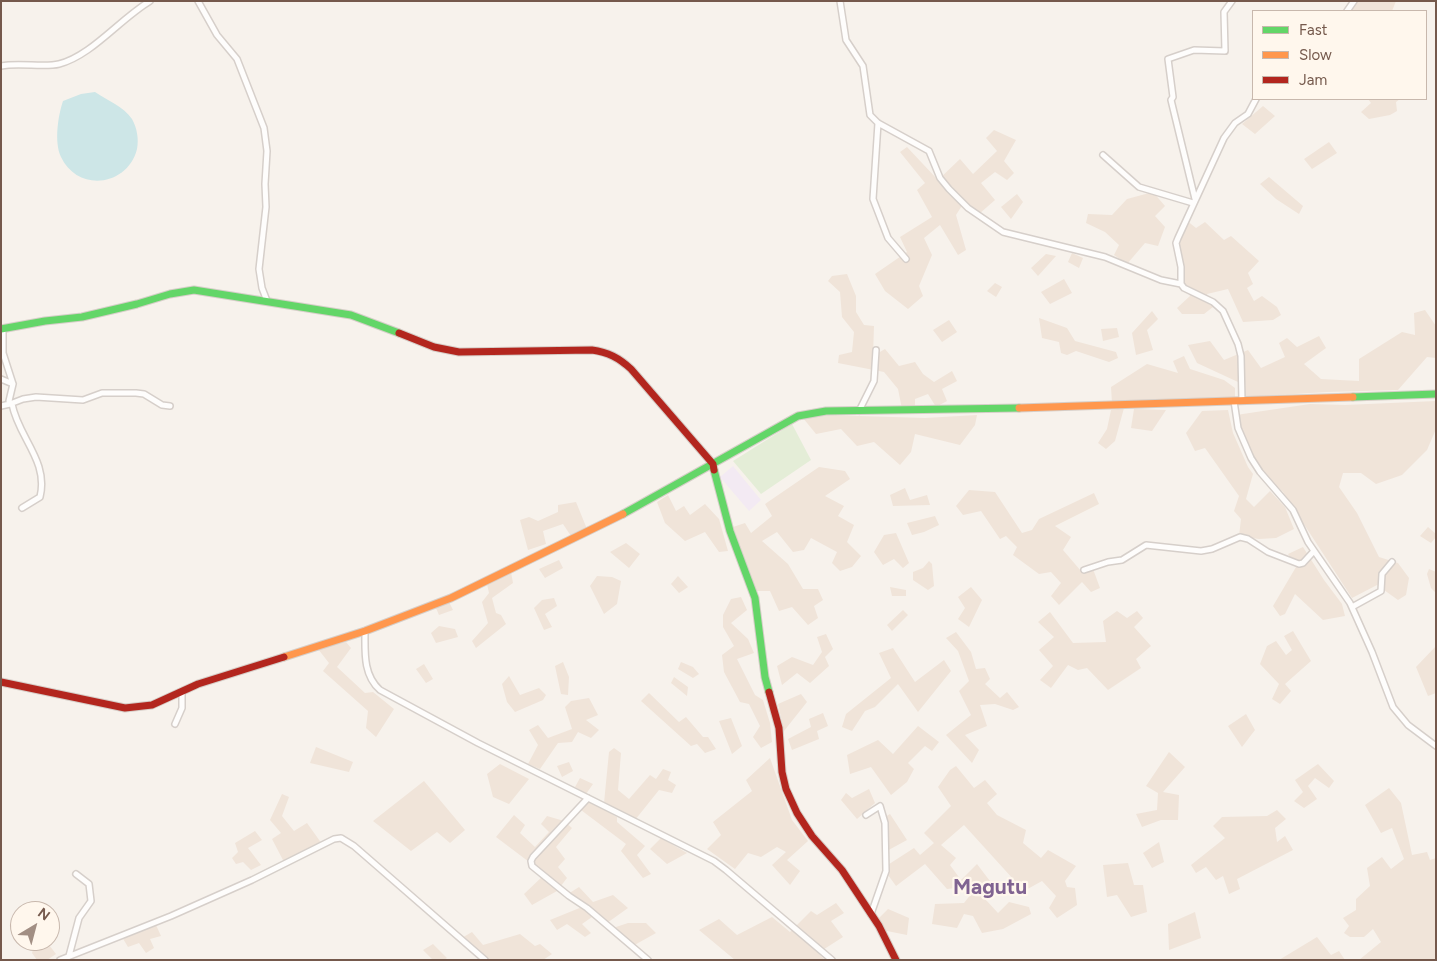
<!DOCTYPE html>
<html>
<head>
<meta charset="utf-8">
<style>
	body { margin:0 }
	#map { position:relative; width:1437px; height:961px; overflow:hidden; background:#f7f2ec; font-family:Figtree,sans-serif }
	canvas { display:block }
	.frame { position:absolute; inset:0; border:2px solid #75594c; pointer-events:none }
	.legend { position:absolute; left:1252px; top:10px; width:175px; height:90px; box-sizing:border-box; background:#fff7ed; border:1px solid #c8b8ad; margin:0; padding:6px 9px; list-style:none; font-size:15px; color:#75594c }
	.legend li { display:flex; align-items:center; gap:10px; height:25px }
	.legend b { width:25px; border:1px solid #c8b8ad }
	.north { position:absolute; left:10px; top:901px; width:50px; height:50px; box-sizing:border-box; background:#fff7ed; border:1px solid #c8b8ad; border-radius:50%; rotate:37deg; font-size:14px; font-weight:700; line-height:20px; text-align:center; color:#75594c }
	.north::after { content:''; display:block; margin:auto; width:18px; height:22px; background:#a28f84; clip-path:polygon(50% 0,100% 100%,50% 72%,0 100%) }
</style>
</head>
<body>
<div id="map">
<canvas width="1437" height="961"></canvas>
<div class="frame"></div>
<ul class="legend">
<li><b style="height:6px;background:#63d668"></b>Fast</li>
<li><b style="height:6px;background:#ff974d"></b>Slow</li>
<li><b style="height:6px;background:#b3261e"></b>Jam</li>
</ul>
<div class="north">N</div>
</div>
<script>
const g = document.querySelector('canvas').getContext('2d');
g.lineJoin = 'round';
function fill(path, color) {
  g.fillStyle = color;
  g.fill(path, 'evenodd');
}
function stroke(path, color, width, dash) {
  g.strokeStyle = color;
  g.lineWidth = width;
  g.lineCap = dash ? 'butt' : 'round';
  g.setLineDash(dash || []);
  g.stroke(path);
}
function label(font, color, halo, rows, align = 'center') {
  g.font = font + ' Figtree,sans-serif';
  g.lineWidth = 4.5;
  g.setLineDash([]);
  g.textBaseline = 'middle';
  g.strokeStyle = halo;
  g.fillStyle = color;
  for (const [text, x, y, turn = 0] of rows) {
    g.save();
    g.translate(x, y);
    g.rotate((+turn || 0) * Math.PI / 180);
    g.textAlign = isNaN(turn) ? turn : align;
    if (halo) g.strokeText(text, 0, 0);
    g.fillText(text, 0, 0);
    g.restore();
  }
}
fill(new Path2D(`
	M1354 1H1396L1392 11H1349Z
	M1368 99H1400L1396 102 1397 111 1390 115 1369 119 1361 112 1371 103Z
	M1263 106 1275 116 1255 134 1242 124Z
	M994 130 1016 140 1004 161 1014 173 1007 180 995 172 981 183 995 200 979 214 963 204 956 215 966 250 958 255 940 225 924 238 932 255 919 286 923 296 908 309 885 291 875 274 907 252 900 237 932 217 917 190 925 183 900 152 907 147 938 180 960 159 973 174 997 151 986 138Z
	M1329 142 1337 153 1312 169 1304 159Z
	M1269 177 1303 206 1299 214 1276 199 1260 184Z
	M1153 192 1165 206 1155 216 1165 227 1158 246 1145 243 1127 264 1114 255 1119 245 1105 232 1086 223 1088 214 1112 215 1127 199Z
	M1017 194 1023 202 1011 219 1001 207Z
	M1186 220 1196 228 1205 222 1224 240 1231 236 1259 261 1248 273 1253 284 1247 288 1254 301 1262 296 1277 307 1281 315 1273 320 1243 322 1228 289 1207 294 1213 307 1204 314H1182L1177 308 1190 296 1179 279 1178 247 1180 230Z
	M1072 253 1083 258 1079 268 1068 262Z
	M1046 254 1056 256 1038 276 1031 268Z
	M847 274 856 296V312L864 325 874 326 873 356 885 349 899 366 915 362 923 374 934 382 952 371 957 381 942 389 947 401 936 407 928 394 915 399V410L902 409 898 389 884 372 838 363 839 355 852 352 854 332 842 317 840 292 828 281 832 276Z
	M1064 279 1072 293 1050 304 1041 292Z
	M995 283 1002 287 996 297 987 291Z
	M1425 310 1436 326V358L1427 357 1398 390 1327 392 1246 397 1238 382 1197 363 1188 345 1210 341 1224 360 1248 350 1261 368 1285 357 1279 343 1287 338 1297 347 1319 336 1326 348 1304 364 1321 379 1359 381V359L1402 332 1415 335 1414 313Z
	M1152 311 1158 319 1147 330 1153 350 1136 355 1132 333Z
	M1039 318 1067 328 1075 341 1116 352 1118 358 1109 362 1076 351 1067 355 1061 353 1059 342 1042 338Z
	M949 320 957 332 942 342 933 330Z
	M1117 328 1119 337 1103 341 1101 329Z
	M1184 356 1190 369 1224 380 1235 388V401L1112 403 1111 387 1147 364 1178 373 1173 361Z
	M1436 401V429L1427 450 1402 475 1376 484 1361 473H1343L1339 487 1357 513 1379 557 1398 563 1409 578 1406 595 1398 600 1377 585 1352 598 1283 492 1264 474 1251 454 1241 431 1236 415 1310 404 1345 405Z
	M1124 408 1115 441 1106 449 1098 443 1107 429 1111 410Z
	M1134 409 1166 410 1152 431 1131 428Z
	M1228 410 1233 433 1248 467 1253 474 1246 499 1254 507 1270 491 1285 507 1294 529 1276 538 1259 539 1239 536 1241 519 1234 511 1239 496 1205 448 1195 451 1186 433 1202 411Z
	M828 415 925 418 977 415 975 425 960 445 915 434 911 452 900 465 874 442 857 446 841 429 816 434 803 418Z
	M819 467 845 471 850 479 825 496 844 506 838 516 854 525 847 542 861 556 852 567 840 571 832 563 837 552 811 538 804 550 793 552 777 532 762 541 788 564 803 589H818L823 600 814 606 818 618 808 625 792 607 779 611 770 591H756L733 527 745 523 751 533 772 516 765 504Z
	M905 488 910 500 927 495 930 505 893 506 890 495Z
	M969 490 995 492 1022 533 1032 530 1039 519 1094 493 1099 504 1055 526 1071 537 1063 550 1081 571 1093 569 1100 588 1091 592 1082 582 1059 605 1051 596 1061 583 1051 572 1039 574 1013 555 1017 547 1006 536 1000 539 981 511 963 515 956 506Z
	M668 495 676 511 684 506 690 515 705 504 719 519 728 551 719 552 705 532 685 541 665 523 657 502Z
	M576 502 587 529 583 534 571 536 563 524 543 531 546 544 528 550 520 520 529 517 538 521 558 512V505Z
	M935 516 939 525 924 532 912 535 907 523Z
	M1428 527 1436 534V537L1431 543 1420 536Z
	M896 533 909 563 903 568 894 559 883 565 874 552 884 535Z
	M626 543 640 554 629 568 610 552Z
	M1303 547 1324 580 1342 604 1345 616 1323 620 1295 594 1285 614 1280 616 1273 606 1296 567 1288 554Z
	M559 560 563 568 545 578 539 569Z
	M929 561 932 564 934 586 928 590 913 580V572L923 568Z
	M1429 569 1436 572V593L1431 588 1427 574Z
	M511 572 513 583 492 598 496 613 501 615 506 624 476 648 472 641 488 623 482 602 489 593 487 584Z
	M597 576 612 577 621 581 617 604 604 614 590 586Z
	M678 576 688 587 679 593 671 584Z
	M890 587 906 590V596H892Z
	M971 587 982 600 969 627 958 619 965 608 958 597Z
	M741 597 747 610 731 623 748 639 754 653 737 659 755 695 763 700 770 723 772 742 761 748 753 737 760 726 749 704 740 702 724 672 722 655 734 646 723 627V615L731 599Z
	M554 598 557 606 545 614 552 627 544 630 534 608 542 600Z
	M449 602 453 610 439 615 436 608Z
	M903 610 908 615 892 631 887 625Z
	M1117 611 1127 618 1137 611 1143 618 1134 627 1151 646 1136 659 1141 668 1108 690 1087 668 1078 670 1068 665 1051 688 1040 680 1053 666 1039 650 1054 637 1038 622 1050 612 1073 643 1106 642 1103 621Z
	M439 626 455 629 458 637 436 643 431 633Z
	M1293 631 1311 661 1285 684 1291 691 1280 704 1272 699 1279 684 1260 664 1267 646 1276 641 1286 655 1292 650 1284 636Z
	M956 632 971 652 976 669 985 668 990 679 985 684 1000 698 1007 692 1019 707 1013 710 995 704 980 705 987 726 965 735 979 750 972 763 946 735 971 715 959 691 969 681 958 651 946 638Z
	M826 634 833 649 825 657 829 666 810 683 797 673 782 685 777 666 792 657 813 665 822 652 817 637Z
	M346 642 351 648 337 667 365 693 373 692 394 709 376 737 366 728 368 711 323 671 329 663 318 649Z
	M1436 646V693L1428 696 1416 667Z
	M893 648 915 682 944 660 951 671 918 712 898 684 875 707 865 711 852 731 842 727 846 714 891 678 879 653Z
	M563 662 569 677 568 695 561 694 555 666Z
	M681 662 693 667 699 674 693 678 678 669Z
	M424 664 433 679 426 683 416 669Z
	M509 676 520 695 539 688 546 695 543 700 515 712 507 702 502 684Z
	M674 677 688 687 687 696 671 683Z
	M649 693 679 722 686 717 703 737H708L716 749 705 753 697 744 691 746 641 701Z
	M801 694 807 702 784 731 778 704Z
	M589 698 598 715 586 720 599 730 591 738 578 732 572 742 558 743 540 769 528 764 538 745 529 730 538 725 548 738 572 729 565 707 571 701Z
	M823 713 828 726 817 731 819 739 792 750 788 739 811 727 809 719Z
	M1246 714 1255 730 1242 747 1228 726Z
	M731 718 742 746 732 754 719 721Z
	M918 726 939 742 932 751 925 746 908 763 914 769 907 782 891 795 871 767 850 774 847 755 878 740 893 754Z
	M316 747 353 762 349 772 310 763Z
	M614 748 621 753 618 790 629 799 650 775 656 779 663 769 671 772 668 780 676 785 672 793 659 790 635 820 604 803 609 752Z
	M1169 752 1185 767 1163 792 1179 795 1178 820H1161L1142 827 1136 814 1157 810 1158 793 1146 786Z
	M770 758 792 820 808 841 787 860 800 871 790 885 772 865 786 852 777 847 761 857 748 853 735 869 707 849 721 835 713 822 752 791 746 780Z
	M569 762 573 771 562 777 557 766Z
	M500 764 529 779 509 804 493 797 487 774Z
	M1318 764 1334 781 1329 788 1315 778 1308 786 1317 799 1304 808 1294 801 1303 792 1295 780Z
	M956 766 974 788 985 780 997 794 987 803 997 815 1026 830 1023 843 1041 858 1048 850 1076 866 1065 881 1067 887 1075 888 1077 905 1057 918 1049 908 1056 896 1042 881 1024 891 964 825 941 845 956 858 950 865 961 880 977 864 996 889 986 900 998 913 1009 902 1029 907 1031 914 1003 929 982 933 973 916 964 914 957 928 932 924 935 904 964 903 971 894 964 887 947 889 925 864 896 886 883 868 914 848 920 855 934 843 924 833 951 806 938 787 950 770Z
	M580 778 593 784 586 794 575 787Z
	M424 781 465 830 450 843 437 832 411 851 373 821Z
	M1389 788 1401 803 1412 855 1427 852 1430 860 1436 858V960H1359L1381 942 1373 929 1364 937H1350L1344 933 1349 926 1343 918 1356 910V899L1370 886 1367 868 1382 857 1391 869 1404 859 1392 828 1381 833 1365 805Z
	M869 789 875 803 857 819 841 800 846 793 852 798Z
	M282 794 289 797 282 816 294 831 307 823 322 844 284 862 272 839 281 833 270 820Z
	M586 799 617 817V822L645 846 637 855 651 874 643 878 621 851 626 844 577 807Z
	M1277 810 1286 819 1275 828 1277 842 1285 836 1293 850 1237 879 1240 889 1229 894 1223 876 1216 880 1206 867 1196 873 1191 865 1225 838 1213 826 1222 817 1267 816Z
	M890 814 907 840 885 852 883 818Z
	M514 815 525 825 520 833 535 847 549 832 541 824 547 816 564 821 572 828 556 847 565 859 558 867 567 878 557 891 532 905 524 894 545 874 496 837Z
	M255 831 262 840 248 848 261 865 251 870 243 862 236 864 232 858 238 852 235 843Z
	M661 838 687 853 667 864 650 849Z
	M1159 842 1164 862 1152 868 1143 853Z
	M1128 863 1134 885H1143L1147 912 1131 917 1117 895 1107 897 1103 865Z
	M579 887 593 902 613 895 628 908 607 923 592 917 582 924 591 933 585 937 567 924 557 930 550 920 582 907 568 894Z
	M836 903 844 913 831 921 843 937 818 953 825 960H735L699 930 719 919 737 935 772 917 790 932 811 911 817 915Z
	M888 909 909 918 907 935 882 930 876 921Z
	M1195 912 1201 938 1169 950 1168 924Z
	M628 923H646L656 933 631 947 613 928Z
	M156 925 161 936 150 939 154 948 146 953 139 943 128 947 122 937Z
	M472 932 483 945 520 934 535 946 540 944 552 954 543 960H483L460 939Z
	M1317 937 1331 955 1339 951 1345 960H1279Z
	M37 941H46L56 954 47 960H37L32 953 35 942Z
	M433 944 447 958 444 960H433L423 950Z`), '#f0e4d9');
fill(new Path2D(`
	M733 466 761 500 749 511 720 477Z`), '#f3eaf3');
fill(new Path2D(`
	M792 424 811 460 761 494 733 461Z`), '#e4edd7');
fill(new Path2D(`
	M95 92C107 100 124 107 132 119 137 128 139 139 137 149 128 186 78 193 61 157 54 142 58 116 63 101L81 94Z`), '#cde6e7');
const street = new Path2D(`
	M198 1 217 35 237 59 264 128 267 151 265 184 266 207 259 269 262 288 267 301
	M840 1 846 40 863 66 870 115 878 123 929 151 940 178 949 189 968 208 1003 232 1105 257 1161 280 1181 284
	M1347 11 1354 1
	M1 66C20 62 43 68 59 64 91 56 120 19 150 1
	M878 123 873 199 888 238 906 259
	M1103 155 1139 187 1193 203
	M1195 199 1171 100 1173 97 1168 59 1194 50 1225 51 1224 12 1232 1
	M3 329V353L13 384 9 401 10 404 23 399 36 397 83 400 102 393H136L144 394 162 405 170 406
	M1 379 13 384
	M1234 401 1238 428 1251 458 1260 472 1293 510 1308 542 1350 603 1372 652 1393 707 1408 725 1436 746
	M1242 401 1241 356 1238 344 1223 311 1213 302 1184 288 1181 284V267L1176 243 1178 238 1224 138 1235 123 1248 114 1256 99
	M12 404C18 437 49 461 40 497L22 508
	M1 406 10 404
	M859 411 874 381 876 350
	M1084 570 1108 562 1122 560 1146 545 1201 551 1212 549 1240 537 1248 539 1268 552 1299 564 1303 563 1314 551
	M1352 607 1381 591 1382 574 1392 562
	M365 631C365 652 363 675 380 690L478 743 714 861 726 870 832 960
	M175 724 182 708V692
	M588 798 533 857 531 861 532 866 569 896 587 908 648 960
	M866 815 880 806 885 823 886 871 871 914
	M69 956 79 918 91 901 89 884 76 874
	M60 960 171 916 252 880 334 839 341 838 354 846 485 960`);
const fast = new Path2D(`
	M1 329 45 321 82 317 137 304 170 294 194 290 351 315 399 333
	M1353 397 1436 394
	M714 470 730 531 755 598 765 677 769 692
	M623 514 798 416 826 411 1019 408`);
const slow = new Path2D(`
	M1019 408 1353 397
	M284 657 365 631 451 598 623 514`);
const jam = new Path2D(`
	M399 333 434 347 459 352 592 350C608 352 619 358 631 369L713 464 714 470
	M1 682 125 708 152 705 198 684 284 657
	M769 692 779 728 782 772 786 789 797 813 812 836 842 870 879 926 896 960`);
stroke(street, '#d6cfca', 8);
stroke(fast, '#d6cec8', 9);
stroke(slow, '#d6cec8', 9);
stroke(jam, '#d6cec8', 9);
stroke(street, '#fefdfc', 5);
stroke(fast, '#63d668', 7);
stroke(slow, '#ff974d', 7);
stroke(jam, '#b3261e', 7);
label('bold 21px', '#806391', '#fff7ed', [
	["Magutu",990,888]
]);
</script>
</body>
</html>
